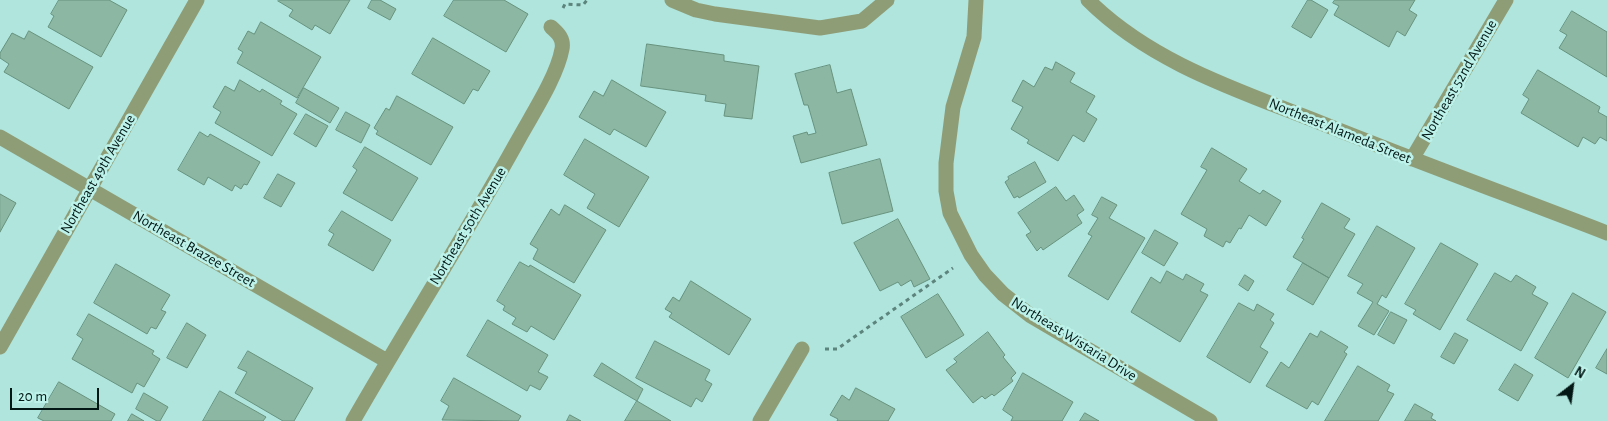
<!DOCTYPE html>
<html>
<head>
<meta charset="utf-8">
<style>
	body { margin:0 }
	#map { position:relative; width:1607px; height:421px; overflow:hidden; background:#afe5dc; font-family:"Alegreya Sans",sans-serif }
	canvas { display:block }
	.north { position:absolute; left:1547px; top:361px; width:50px; height:50px; -webkit-text-stroke:4px #bcf2ea; paint-order:stroke; rotate:30deg; font-size:14px; font-weight:700; line-height:20px; text-align:center; color:#031714 }
	.north::after { content:''; display:block; margin:auto; width:18px; height:22px; background:#031714; clip-path:polygon(50% 0,100% 100%,50% 72%,0 100%) }
	.scale { position:absolute; left:10px; top:388px; width:89px; height:22px; box-sizing:border-box; border:2px solid #031714; border-top:0; padding-left:6px; font-size:15px; line-height:18px; white-space:nowrap; color:#031714; -webkit-text-stroke:4px #bcf2ea; paint-order:stroke }
</style>
</head>
<body>
<div id="map">
<canvas width="1607" height="421"></canvas>
<div class="north">N</div>
<div class="scale">20 m</div>
</div>
<script>
const g = document.querySelector('canvas').getContext('2d');
g.lineJoin = 'round';
function fill(path, color) {
  g.fillStyle = color;
  g.fill(path, 'evenodd');
}
function stroke(path, color, width, dash) {
  g.strokeStyle = color;
  g.lineWidth = width;
  g.lineCap = dash ? 'butt' : 'round';
  g.setLineDash(dash || []);
  g.stroke(path);
}
function label(font, color, halo, rows, align = 'center') {
  g.font = font + ' "Alegreya Sans",sans-serif';
  g.lineWidth = 5;
  g.setLineDash([]);
  g.textBaseline = 'middle';
  g.strokeStyle = halo;
  g.fillStyle = color;
  for (const [text, x, y, turn = 0] of rows) {
    g.save();
    g.translate(x, y);
    g.rotate((+turn || 0) * Math.PI / 180);
    g.textAlign = isNaN(turn) ? turn : align;
    if (halo) g.strokeText(text, 0, 0);
    g.fillText(text, 0, 0);
    g.restore();
  }
}
const building = new Path2D(`
	M59 0H109L127 10 101 57 48 27 54 16 51 14Z
	M279 0H350L330 34 315 25 312 30 289 16 293 10 278 1Z
	M372 0H380L396 9 390 20 368 8Z
	M454 0H504L528 14 506 52 444 16Z
	M1308 0H1311L1328 10 1311 38 1292 27Z
	M1335 0H1415L1409 10 1417 15 1405 36 1397 31 1389 47 1334 15 1339 6 1333 3Z
	M1572 11 1607 32V77L1559 48 1567 35 1560 31Z
	M261 22 321 57 297 98 237 63 243 52 238 49 248 31 254 34Z
	M29 31 93 67 69 109 4 72 9 64 0 58V53L12 33 24 39Z
	M433 38 490 71 478 91 473 89 464 104 412 74Z
	M647 44 724 55V61L759 66 752 119 724 116 726 104 705 101 706 95 641 86Z
	M1056 62 1075 73 1070 82 1095 96 1086 112 1097 119 1084 142 1073 135 1058 161 1027 143 1029 140 1011 129 1023 107 1012 101 1023 80 1034 87 1045 67 1052 70Z
	M830 65 837 93 851 89 867 145 801 163 793 136 807 132 808 135 816 133 808 105H804L795 74Z
	M1538 70 1600 107 1598 112 1607 117V141L1600 137 1595 144 1583 137 1578 147 1521 113 1529 99 1523 95Z
	M240 80 260 92 262 89 282 101 280 104 297 114 272 156 215 123 221 112 213 107 225 86 234 91Z
	M612 80 666 112 646 147 614 129 610 135 579 117 594 91 603 96Z
	M304 88 339 108 330 123 296 103Z
	M397 96 453 127 431 165 376 134 378 131 374 128 386 108 389 110Z
	M346 112 370 125 361 143 336 130Z
	M306 114 328 126 316 147 294 134Z
	M200 132 208 137 210 134 260 162 247 185 244 184 241 189 235 185 232 191 208 177 204 185 178 170Z
	M585 139 649 177 619 227 587 208 595 194 564 175Z
	M365 147 418 178 392 221 343 193 357 170 353 167Z
	M1212 148 1247 169 1239 181 1260 194 1263 190 1281 201 1266 226 1249 215 1241 229 1239 228 1230 243 1226 241 1223 247 1204 236 1207 229 1181 214 1207 170 1201 167Z
	M880 159 893 211 842 224 829 173Z
	M1035 162 1046 182 1019 198 1018 196 1014 198 1005 182 1009 179 1008 177Z
	M278 174 295 183 281 207 264 198Z
	M1056 187 1066 201 1074 195 1084 210 1077 215 1082 223 1043 250 1041 247 1037 251 1026 235 1031 232 1018 213Z
	M0 194 16 203 0 232Z
	M1102 197 1117 205 1109 218 1145 238 1108 300 1068 276 1092 236 1088 234 1098 218 1092 215Z
	M1322 203 1350 219 1344 228 1355 234 1329 278 1293 257 1304 239 1302 238Z
	M565 205 606 230 574 283 533 259 538 249 530 244 551 209 559 215Z
	M342 211 391 240 373 271 328 245 334 234 329 231Z
	M898 219 930 279 914 287 911 280 901 286 898 282 880 291 854 243Z
	M1377 226 1415 248 1386 298 1382 295 1377 304 1389 311 1374 335 1358 326 1373 302 1357 293 1363 284 1348 276Z
	M1155 230 1178 243 1164 266 1142 253Z
	M1441 243 1478 264 1440 330 1413 314 1416 310 1405 304Z
	M520 262 529 267 530 265 581 295 554 340 531 326 527 332 512 324 516 318 503 310 505 306 497 301Z
	M1303 263 1329 278 1313 305 1287 290Z
	M116 264 170 295 161 310 166 312 156 329 151 327 147 334 94 303Z
	M1167 271 1183 280 1186 274 1204 284 1200 291 1208 295 1180 342 1131 312 1151 277 1160 283Z
	M1495 273 1511 282 1516 275 1536 287 1532 294 1548 303 1521 351 1467 320Z
	M1245 275 1254 281 1248 291 1239 285Z
	M691 281 751 319 729 355 669 317 672 313 665 309 673 297 679 301Z
	M1573 293 1606 312 1568 378 1535 358Z
	M938 294 964 335 926 358 901 317Z
	M1239 303 1254 311 1257 304 1274 314 1270 320 1274 323 1260 347 1268 352 1250 383 1207 357Z
	M1391 312 1407 320 1394 344 1378 335Z
	M89 314 154 351 152 354 160 359 144 387 137 383 132 393 72 359 83 339 77 335Z
	M488 320 548 355 538 372 548 377 540 390 530 385 527 391 467 356Z
	M187 323 206 335 187 368 167 358Z
	M1321 331 1348 347 1344 352 1347 354 1318 405 1312 401 1307 409 1266 386 1281 362 1289 368 1310 333 1317 337Z
	M988 332 1005 355 1003 357 1016 373 1011 378 1013 381 994 396 992 394 985 399 982 396 973 403 946 370 957 362 954 359Z
	M1455 333 1468 340 1454 364 1441 357Z
	M655 341 710 370 705 380 712 384 702 402 696 398 691 407 636 378Z
	M1607 349V374L1596 368Z
	M248 351 313 388 294 421H283L235 393 247 372 238 368Z
	M602 363 643 389 637 401 594 376Z
	M1515 364 1533 375 1518 401 1499 390Z
	M1358 366 1390 385 1387 391 1394 394 1378 421H1325Z
	M1023 373 1073 402 1062 421H1011L1013 417 1003 410Z
	M454 378 521 416 518 421 442 420 449 406 441 401Z
	M59 382 115 414 111 421H44L38 418Z
	M856 388 895 409 888 421H837L838 419 830 415 842 395 849 400Z
	M220 391 266 417 263 421H203Z
	M144 393 168 407 160 421H157L136 409Z
	M637 401 671 421H625Z
	M1415 404 1433 414 1431 418 1436 421H1405Z
	M1085 413 1099 421H1080Z
	M132 414 144 421H128Z
	M570 415 581 421H567Z`);
fill(building, '#8cb8a3');
stroke(building, '#67927e', 1);
stroke(new Path2D(`
	M563 8 565 4 583 5 587 0
	M825 349H837L953 268`), '#5d837d', 3, [4, 4]);
stroke(new Path2D(`
	M672 0 696 10 715 14 820 28 862 21 887 0
	M976 0 974 37 953 107 946 163V191L950 213 971 255 985 275 1003 294 1031 316 1210 421
	M1088 0C1151 63 1240 91 1321 123 1416 161 1511 196 1607 233
	M0 137 387 361
	M1412 159 1506 0
	M0 347 197 0
	M353 421C407 327 465 236 517 142 531 116 557 77 562 49 564 39 558 33 551 27
	M760 421 802 349`), '#8f9d77', 15);
label('15px', '#031714', '#bcf2ea', [
	["Northeast 52nd Avenue",1459,80,-60],
	["Northeast Alameda Street",1340,131,22],
	["Northeast 49th Avenue",98,174,-60],
	["Northeast 50th Avenue",468,226,-59],
	["Northeast Brazee Street",194,249,30],
	["Northeast Wistaria Drive",1074,339,32]
]);
</script>
</body>
</html>
